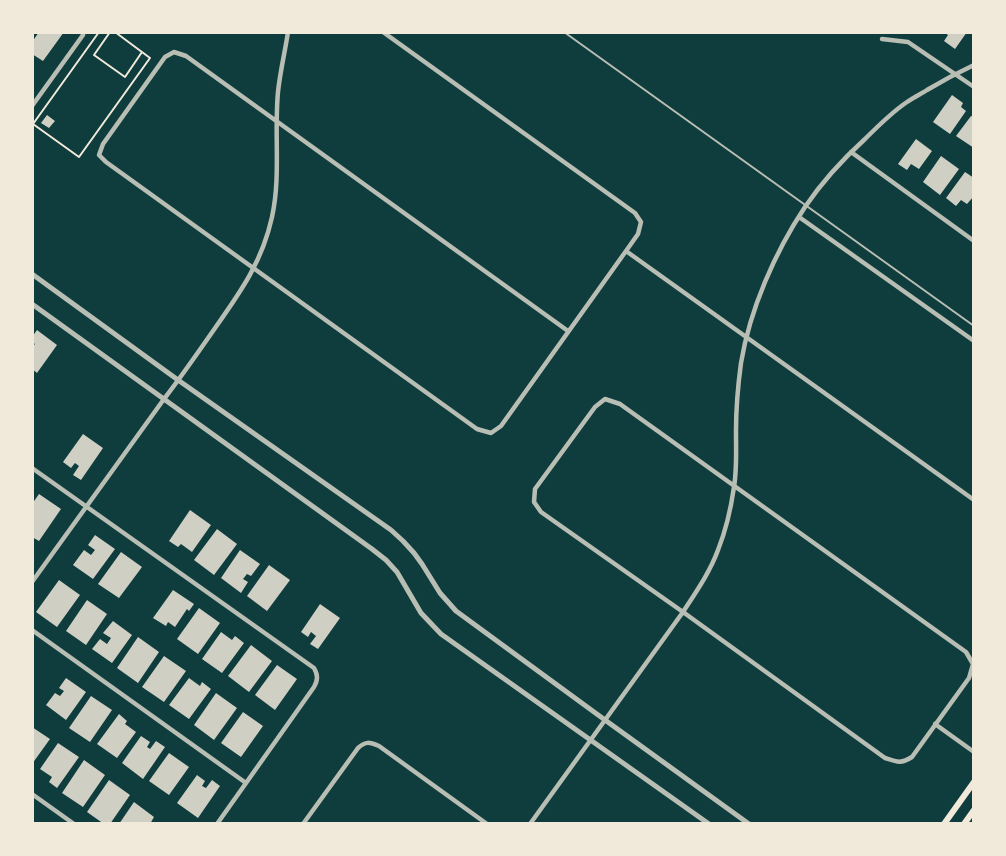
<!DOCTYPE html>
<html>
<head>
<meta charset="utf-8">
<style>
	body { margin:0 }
	#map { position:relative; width:1006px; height:856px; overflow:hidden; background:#0f3d3e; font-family:Poppins,sans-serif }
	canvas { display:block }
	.frame { position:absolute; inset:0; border:34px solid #f1e9da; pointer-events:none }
</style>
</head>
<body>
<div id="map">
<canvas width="1006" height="856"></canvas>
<div class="frame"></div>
</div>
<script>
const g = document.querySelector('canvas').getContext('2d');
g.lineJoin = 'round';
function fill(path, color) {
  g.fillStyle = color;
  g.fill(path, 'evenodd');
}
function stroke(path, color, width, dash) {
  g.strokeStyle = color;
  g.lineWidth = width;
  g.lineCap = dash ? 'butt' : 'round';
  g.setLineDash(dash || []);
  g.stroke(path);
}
fill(new Path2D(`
	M39 32H64L43 61 32 54V42Z
	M944 32H967L955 49 944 41 948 35Z
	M952 95 963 103 961 107 966 111 950 134 933 122Z
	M47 115 55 121 49 128 41 123Z
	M971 116 974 117V148L956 136Z
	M916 139 932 151 919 169 911 164 907 170 898 164Z
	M941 156 959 169 940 195 923 182Z
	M965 172 974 178V196L967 204 961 200 956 206 946 198Z
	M37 330 57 345 37 373 32 369V347L35 344 32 342V337Z
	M83 434 103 448 81 480 73 475 79 466 75 463 71 468 63 462Z
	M39 494 61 509 39 541 32 537V504Z
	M190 510 211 525 192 552 181 544 178 547 169 541Z
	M217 529 237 544 214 575 194 560Z
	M95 535 115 549 93 579 73 565 84 550 91 555 95 550 88 545Z
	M240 550 260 564 251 576 247 574 243 579 248 582 241 593 221 578Z
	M121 552 142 567 119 598 98 584Z
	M269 565 290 580 267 611 247 596Z
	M59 580 80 595 57 627 36 612Z
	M173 590 194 604 189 611 187 609 175 627 168 622 166 626 153 618Z
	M87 600 107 614 86 645 66 631Z
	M320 604 340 618 318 649 310 644 316 636 311 632 308 637 301 632Z
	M199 608 220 623 198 654 177 639Z
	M113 621 132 635 112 663 92 649 100 639 107 644 111 638 103 633Z
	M221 632 232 640 235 636 244 643 222 673 202 659Z
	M138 637 159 652 138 683 117 668Z
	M251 645 272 661 249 692 228 676Z
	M164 656 186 671 164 702 142 687Z
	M277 665 297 679 275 710 255 695Z
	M66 678 86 692 66 720 46 705 55 693 60 696 64 691 59 688Z
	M189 678 200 686 202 682 211 689 189 719 169 705Z
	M216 693 237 708 214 740 194 725Z
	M91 696 112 710 90 742 69 728Z
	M243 712 263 726 241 757 221 743Z
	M119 714 127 721 125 724 136 732 117 758 97 744Z
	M32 727 50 739 32 764Z
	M141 736 150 742 147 747 150 749 156 741 165 747 143 779 122 763Z
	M58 743 79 757 57 788 49 782 52 777 40 769Z
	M169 753 189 767 169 795 149 781Z
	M84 760 105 775 83 807 62 793Z
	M197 775 205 781 202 786 206 788 212 780 220 786 198 818 177 803Z
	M109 780 130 795 110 824H104L87 812Z
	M134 802 154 817 150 824H119Z`), '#cfcfc3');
stroke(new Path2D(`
	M110 32 94 55 125 77 142 52
	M33 124 79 157 150 58 115 32
	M33 124 99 32`), '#f1e9da', 2);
stroke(new Path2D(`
	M564 32 974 326`), '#b8beb3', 2);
stroke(new Path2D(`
	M383 32 635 213 641 222 638 234 626 251 501 426 491 433 477 429 106 162 99 155 103 144 165 57 174 52 186 56 568 331
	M882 39 908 42 974 87
	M32 106 83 35V32
	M851 152 974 241
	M799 217 974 341
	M626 251 974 500
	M605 399 620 404 966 652 973 664 969 678 912 757C901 764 897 762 885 758L683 612 541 512 534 502 535 489 595 407Z
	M32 468 314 668C318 675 318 680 314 687L217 824
	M32 582 164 399C181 377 197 354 213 331 239 294 262 263 272 217 281 176 274 134 278 92 280 72 285 52 288 32
	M32 630 246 783
	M935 724 974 752
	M32 794 74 824
	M303 824 358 748C366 741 369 742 379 746L487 824
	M530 824 683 612C696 592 710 572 718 550 726 530 731 508 734 487 737 469 736 450 736 431 736 408 738 385 741 363 750 309 775 252 805 207 822 182 843 159 865 139 878 126 892 112 907 102 914 97 921 94 927 90 942 81 957 73 974 65`), '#b8beb3', 4.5);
stroke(new Path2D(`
	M32 274 178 380 391 530 403 541 414 553 422 564 440 593 456 611 605 720 749 824
	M32 304 372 549 386 560 397 572 421 613 441 634 709 824`), '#b8beb3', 5);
stroke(new Path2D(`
	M944 824 974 782
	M964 824 974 810`), '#f1e9da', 6);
</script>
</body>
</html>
